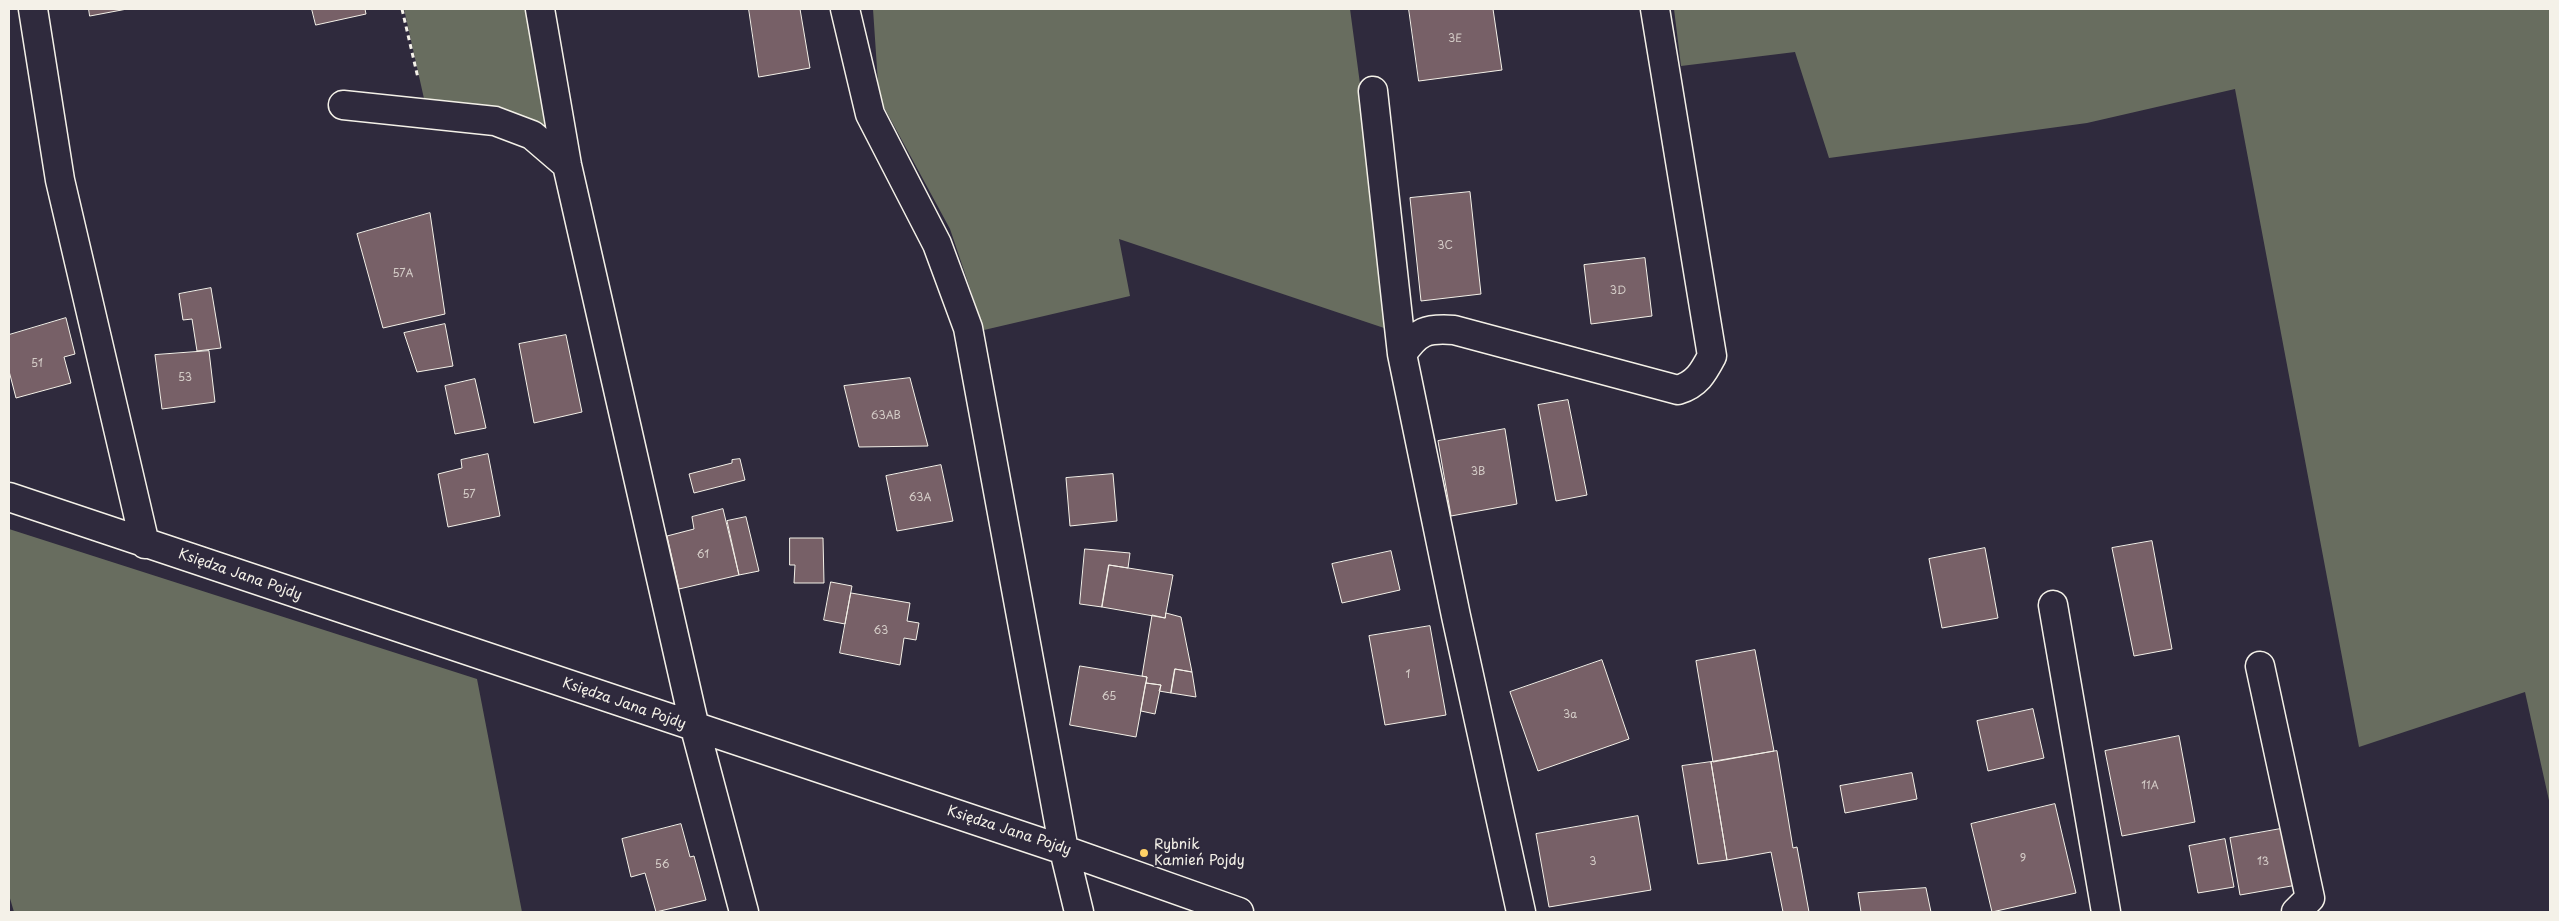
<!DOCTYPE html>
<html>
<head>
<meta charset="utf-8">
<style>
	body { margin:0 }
	#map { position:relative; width:2559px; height:921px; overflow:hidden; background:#2f2a3d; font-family:"Playpen Sans",sans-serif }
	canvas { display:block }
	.frame { position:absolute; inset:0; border:10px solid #f4f1e8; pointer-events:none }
</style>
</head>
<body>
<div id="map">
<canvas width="2559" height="921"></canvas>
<div class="frame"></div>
</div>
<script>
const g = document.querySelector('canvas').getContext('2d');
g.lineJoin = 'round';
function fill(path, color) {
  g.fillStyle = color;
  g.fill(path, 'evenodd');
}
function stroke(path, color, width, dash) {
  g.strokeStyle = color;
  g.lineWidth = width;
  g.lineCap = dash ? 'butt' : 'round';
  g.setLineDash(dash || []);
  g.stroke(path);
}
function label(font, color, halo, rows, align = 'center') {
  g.font = font + ' "Playpen Sans",sans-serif';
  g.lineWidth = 4;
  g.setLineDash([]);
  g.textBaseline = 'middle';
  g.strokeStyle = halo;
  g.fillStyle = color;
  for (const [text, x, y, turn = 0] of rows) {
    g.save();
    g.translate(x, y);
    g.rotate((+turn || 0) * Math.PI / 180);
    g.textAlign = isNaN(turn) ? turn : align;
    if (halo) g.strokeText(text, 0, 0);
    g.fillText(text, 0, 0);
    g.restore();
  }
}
fill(new Path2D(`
	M404 9H541L561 128 427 112Z
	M873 9H1350L1393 331 1119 239 1130 296 984 330 950 229 879 98Z
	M1674 9H2550V805L2525 692 2359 747 2235 89 2087 123 1829 158 1795 52 1681 66Z
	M9 529 477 679 522 912H14L9 895Z`), '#686d5f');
const building = new Path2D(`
	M89 9H127L90 16Z
	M312 9H365L366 14 316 25Z
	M749 9H800L810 68 759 77Z
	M1409 9H1493L1502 70 1419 81Z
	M1470 192 1481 294 1421 301 1410 198Z
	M430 213 445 314 383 328 357 234Z
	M1645 258 1652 316 1591 324 1584 265Z
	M211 288 221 348 197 351 192 319 183 320 179 294Z
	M66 318 75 354 64 357 71 383 16 398 9 371V335Z
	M445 324 453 366 417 372 404 333Z
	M566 335 582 412 534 423 519 344Z
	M209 351 215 402 162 409 155 355Z
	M910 378 928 446 859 447 844 386Z
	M475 379 486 428 455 434 445 386Z
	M1568 400 1587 495 1556 501 1538 405Z
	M1505 429 1517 504 1451 516 1438 441Z
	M488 454 500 516 448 527 438 474 462 468 461 460Z
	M740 459 745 480 694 493 689 474 732 463V460Z
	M941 465 953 521 897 531 886 476Z
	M1113 474 1117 521 1070 526 1066 478Z
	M723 509 739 575 679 589 667 536 694 529 692 517Z
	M746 517 759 571 739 575 727 521Z
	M790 538H823L824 583H794L795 565H790Z
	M2152 541 2172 649 2134 656 2112 548Z
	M1985 548 1998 618 1942 628 1929 559Z
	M1085 549 1130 553 1128 568 1109 565 1102 607 1080 604Z
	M1391 551 1400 590 1342 603 1332 564Z
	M1109 565 1173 575 1165 618 1102 607Z
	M831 582 852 586 845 624 824 620Z
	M851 593 910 603 907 621 919 623 916 640 904 638 900 665 840 653Z
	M1166 613 1181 617 1192 672 1175 669 1171 693 1159 691 1161 685 1146 683 1147 677 1142 676 1152 615 1165 618Z
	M1430 626 1446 715 1385 725 1369 636Z
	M1755 650 1774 751 1713 762 1696 661Z
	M1602 660 1629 739 1538 771 1510 692Z
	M1080 666 1147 677 1136 737 1070 725Z
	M1175 669 1192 672 1196 697 1171 693Z
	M1146 683 1161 685 1155 714 1141 711Z
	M2033 709 2044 758 1988 771 1977 721Z
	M2179 736 2195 822 2122 836 2105 751Z
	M1777 751 1793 848 1797 847 1809 912H1783L1771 852 1727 860 1711 762Z
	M1711 762 1727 860 1698 864 1682 766Z
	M1912 773 1917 799 1845 813 1840 786Z
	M2055 804 2076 893 1992 912 1971 824Z
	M1638 816 1651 890 1549 907 1536 834Z
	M681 824 690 857 694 856 706 900 656 912 645 873 631 877 622 839Z
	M2286 828 2297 885 2240 895 2230 838Z
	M2225 839 2234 887 2198 893 2189 846Z
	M1926 888 1931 912H1861L1858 893Z`);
fill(building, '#776067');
stroke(building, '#f4f1e8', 1);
const minor = new Path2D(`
	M33 9 60 180 145 544
	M540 9 567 165 695 728 744 912
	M845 9 870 114 937 244 968 328 1064 850 1079 912
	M1373 91 1402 354
	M343 105 495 121 532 135 567 165
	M9 497 1064 850 1239 912
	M2053 605 2106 912
	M2260 666 2310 898 2296 912
	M1521 912 1456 616 1402 354C1418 331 1426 328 1454 330L1678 390C1697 384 1703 373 1712 356L1655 9`);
stroke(minor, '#f4f1e8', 31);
stroke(new Path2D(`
	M402 9 418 78`), '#f4f1e8', 3, [5, 4]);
stroke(minor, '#2f2a3d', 28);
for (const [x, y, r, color] of [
	[1144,853,5,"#ffd166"]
]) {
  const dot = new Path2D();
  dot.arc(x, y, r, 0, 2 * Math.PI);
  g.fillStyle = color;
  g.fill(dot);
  stroke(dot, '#2f2a3d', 2);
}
label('11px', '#d5cdc8', null, [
	["3E",1455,39],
	["3C",1445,246],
	["57A",403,274],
	["3D",1618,291],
	["51",37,364],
	["53",185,378],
	["63AB",886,416],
	["3B",1478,472],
	["57",469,495],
	["63A",920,498],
	["61",703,555],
	["63",881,631],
	["1",1408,675],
	["65",1109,697],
	["3a",1570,715],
	["11A",2150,786],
	["9",2023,859],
	["3",1593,862],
	["13",2263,862],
	["56",662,865]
]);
label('14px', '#f4f1e8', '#2f2a3d', [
	["Księdza Jana Pojdy",240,575,19],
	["Księdza Jana Pojdy",624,704,19],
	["Księdza Jana Pojdy",1009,831,18]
]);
label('14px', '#f4f1e8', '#2f2a3d', [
	["Rybnik",1154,845],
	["Kamień Pojdy",1154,861]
], 'left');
</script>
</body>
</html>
